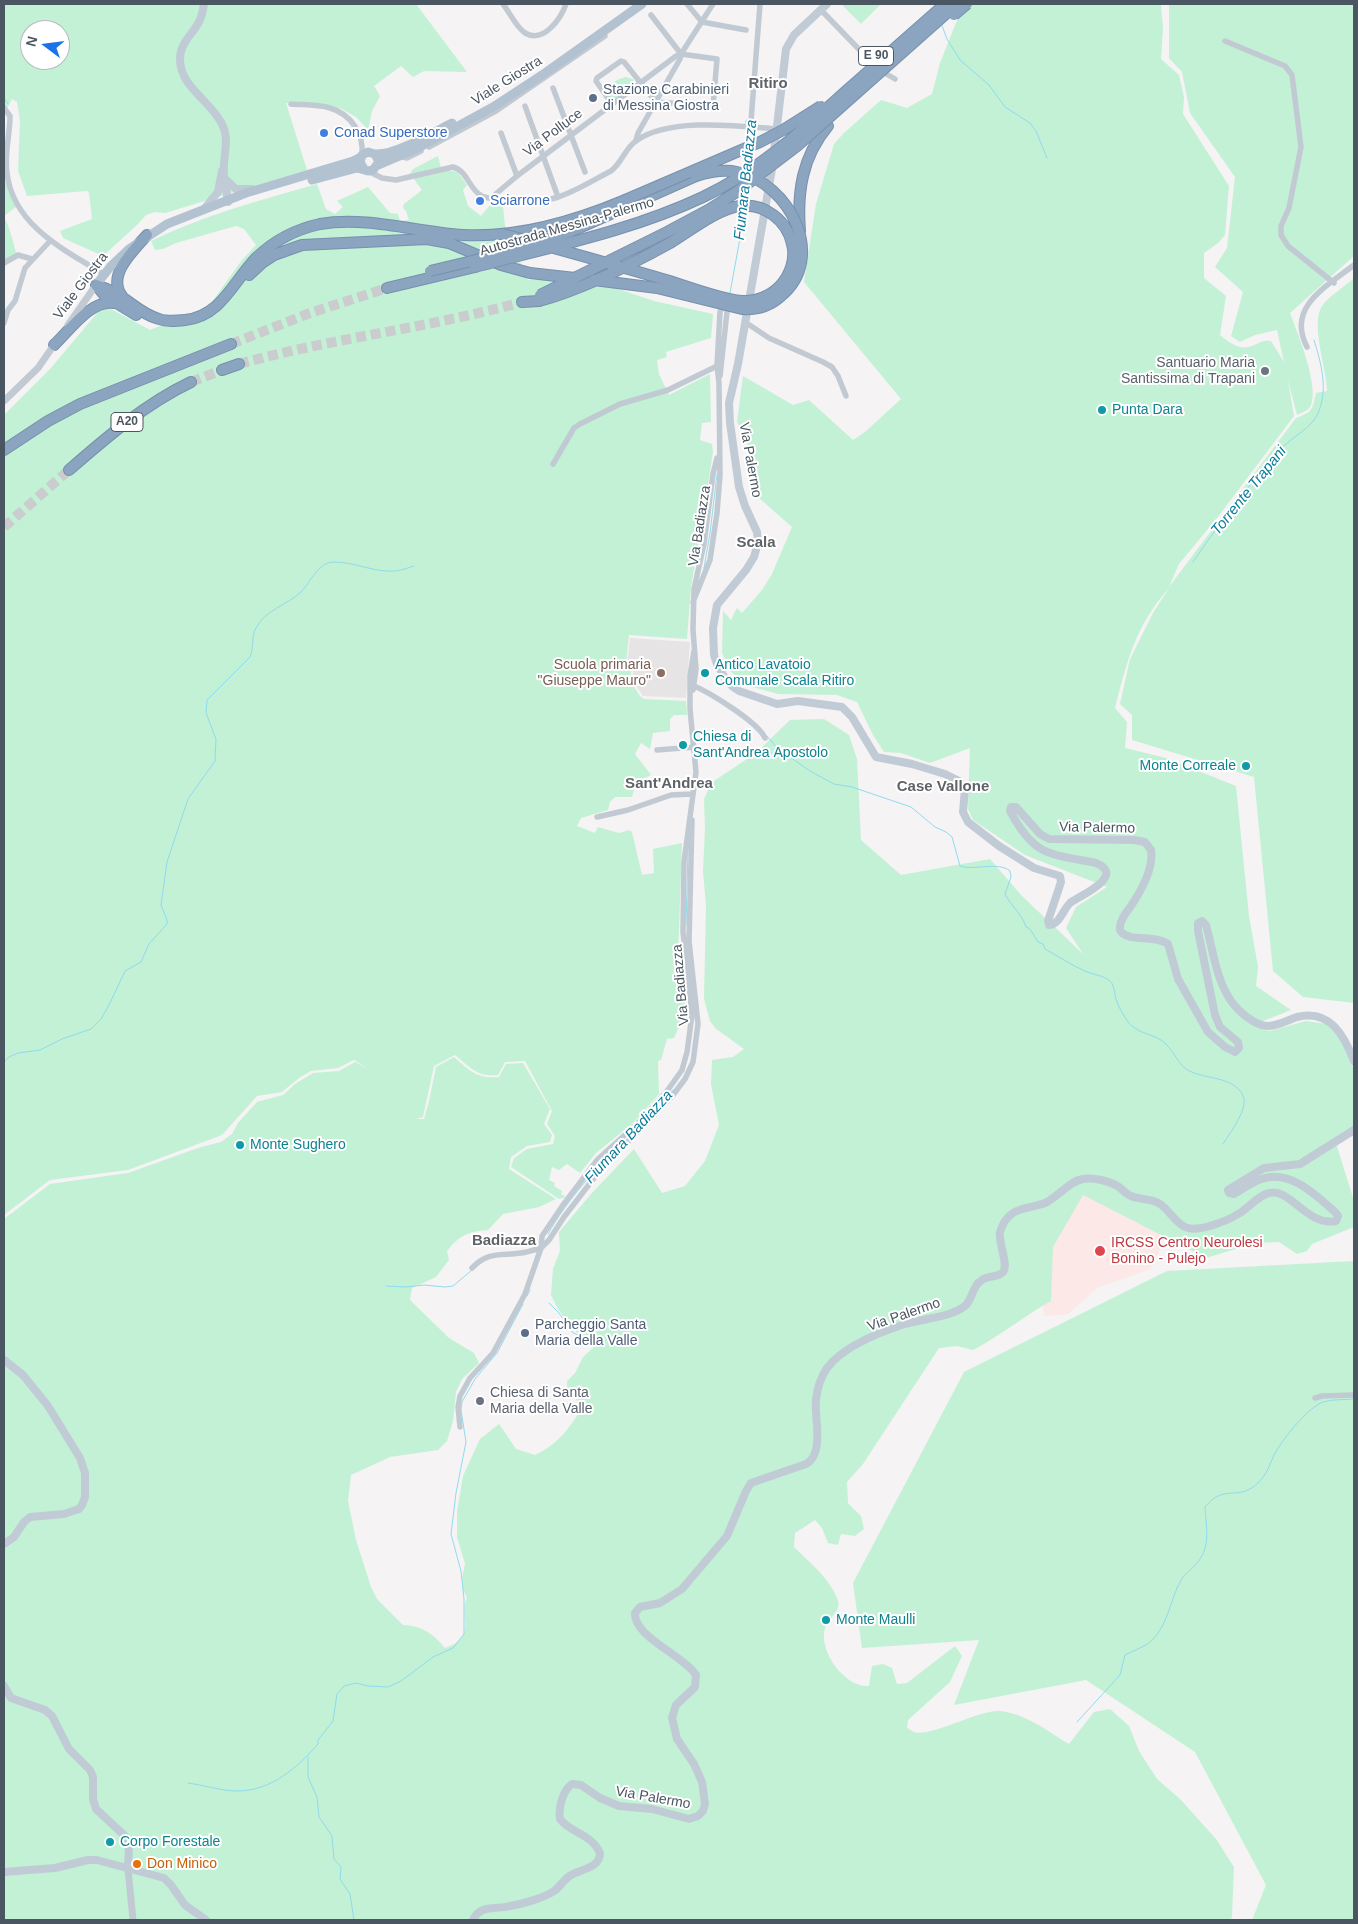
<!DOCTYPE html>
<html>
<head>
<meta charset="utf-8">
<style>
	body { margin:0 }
	#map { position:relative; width:1358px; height:1924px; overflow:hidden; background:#f5f3f3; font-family:Helvetica,sans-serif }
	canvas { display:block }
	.frame { position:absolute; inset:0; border:5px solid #4a5661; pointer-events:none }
	.north { position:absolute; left:20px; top:20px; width:50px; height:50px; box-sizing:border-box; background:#fff; border:1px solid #b7bbc0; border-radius:50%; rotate:285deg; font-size:14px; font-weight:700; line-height:20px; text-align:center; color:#4a5661 }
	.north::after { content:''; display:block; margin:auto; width:18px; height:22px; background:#1a73e8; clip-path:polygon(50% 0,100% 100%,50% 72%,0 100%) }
</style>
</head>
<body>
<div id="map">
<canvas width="1358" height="1924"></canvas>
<div class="frame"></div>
<div class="north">N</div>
</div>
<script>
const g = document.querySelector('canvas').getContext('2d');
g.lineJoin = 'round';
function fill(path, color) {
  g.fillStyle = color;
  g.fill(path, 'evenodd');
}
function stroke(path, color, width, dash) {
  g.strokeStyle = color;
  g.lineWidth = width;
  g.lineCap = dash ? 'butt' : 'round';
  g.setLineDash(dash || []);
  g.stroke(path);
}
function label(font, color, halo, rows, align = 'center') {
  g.font = font + ' Helvetica,sans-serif';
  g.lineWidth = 4;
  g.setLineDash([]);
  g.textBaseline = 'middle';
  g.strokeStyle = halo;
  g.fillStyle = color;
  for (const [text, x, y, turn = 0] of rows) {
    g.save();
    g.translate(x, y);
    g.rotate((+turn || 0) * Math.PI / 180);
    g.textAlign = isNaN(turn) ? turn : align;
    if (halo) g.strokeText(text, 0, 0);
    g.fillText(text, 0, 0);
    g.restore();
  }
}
fill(new Path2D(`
	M630 638 690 642 686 698 643 696 632 680 634 666 627 664Z`), '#e6e4e5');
fill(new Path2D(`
	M1082 1187 1158 1228 1163 1245 1150 1269 1097 1288 1068 1314 1044 1316 1042 1290 1050 1203Z`), '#fce8e6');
fill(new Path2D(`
	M4 4H416L467 72 424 71 413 77 401 66 374 86 380 96 372 111 368 130 356 117 340 108 286 103 307 170 165 213 155 212 146 215 137 225 103 256 63 238 60 231 92 219 89 193 87 191 27 196 18 171 20 121 17 102 12 99 4 114ZM30 30H60V60H30Z
	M841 4H881L861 24Z
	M956 4 1161 5 1163 28 1161 59 1179 75 1184 97 1183 114 1229 186 1225 235 1218 243 1204 253V278L1226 296 1220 335C1229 342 1239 351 1252 346 1260 343 1262 340 1271 341L1284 362 1277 330 1255 335 1240 342 1231 336 1243 292 1215 267 1227 248 1235 177 1190 113 1182 72 1169 58V4H1354V256L1290 313C1297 332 1321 389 1310 407 1307 411 1301 413 1297 415L1288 380 1294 416 1217 518 1179 564 1169 587 1296 418C1312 412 1312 411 1316 393L1327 391C1327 369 1310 324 1322 306 1328 297 1345 286 1354 278V1003L1303 997 1273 971 1254 777 1132 740V715L1120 704 1130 659 1153 613 1169 588C1136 625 1127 661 1115 708L1127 722 1125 748 1166 758 1236 786 1249 916 1258 967 1256 986 1291 1010 1253 1025 1264 1030 1270 1031 1306 1021 1327 1024 1339 1036 1354 1069V1126L1335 1140 1354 1201V1227L1312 1244 1307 1251 1297 1254 1279 1242 1255 1243 1206 1258 1083 1195 1053 1247 1051 1301C1024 1316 1000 1336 973 1350L957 1346 939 1348 863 1464 847 1482 848 1503 861 1516 864 1529 855 1536 841 1534 838 1545 828 1543 822 1528 815 1520 795 1533 794 1547C809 1562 831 1579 838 1601 841 1612 828 1618 825 1628 818 1651 845 1688 869 1686L872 1666 883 1664 892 1668 897 1684 907 1683 955 1646 962 1656 950 1682 908 1720 907 1728C910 1729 911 1731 914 1732 929 1738 978 1710 999 1711 1025 1713 1047 1731 1069 1744L1094 1712 1110 1709 1129 1726 1139 1751 1157 1779 1181 1800 1216 1839 1234 1867 1232 1917 1230 1920H4V1219L50 1184 128 1173 201 1147 221 1142 232 1134 238 1123 257 1102 283 1095 295 1084 313 1073 339 1071 355 1062 368 1069 354 1060 338 1068 311 1071 299 1078 282 1092 257 1096 222 1135 128 1170 50 1180 4 1215V415L50 369 98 312 107 307 150 330 209 306 242 260 256 245 244 229 236 226 176 243 163 249 155 250 151 241C204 215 261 200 317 184L326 209 335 214 343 207 337 201 368 187 390 213 398 214 400 221 409 220 406 211 403 208 404 204 422 190 410 174 413 169 438 156 442 172C457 168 459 173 467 185L463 190 468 206 481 216 490 205 503 206 505 226 528 280 545 279 609 286 654 301 713 314 711 338 666 352 667 357 657 360 659 374 669 395 710 374 711 422 702 423 700 440 712 444 713 452 703 517 691 587 687 639 629 635 626 663 632 667 630 680 640 696 644 699 686 701 687 715H674L670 719V731L653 733 650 749 641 743 635 754 651 775 636 782 632 797H615L610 802 608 810 581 818 577 826 595 833 598 827 619 833 629 830 632 832 642 875 654 873 653 849 682 843 678 958 686 1010 674 1038 667 1039 661 1060 658 1061 659 1094 633 1123 596 1153 580 1173 567 1164 559 1170 552 1167 549 1180 555 1183 554 1186 562 1191 561 1194 566 1197 559 1199 511 1167 514 1158 527 1149 553 1144 555 1136 547 1124 552 1111 525 1061 505 1062 498 1075C477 1077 471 1068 455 1055L434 1066 423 1117 416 1119H424L429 1101 436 1067 454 1057C470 1071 477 1079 499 1077L506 1064 523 1063 550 1109 544 1124 552 1135 550 1142 527 1146 511 1157 509 1169 556 1199 539 1207 503 1214 488 1230C467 1232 460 1235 447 1251L449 1260 436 1277 412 1288 410 1300 449 1338 474 1353 479 1363 462 1379 456 1392 453 1421 447 1441 438 1450 390 1457 351 1475 348 1501 356 1540 371 1587 377 1599 403 1625C420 1625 434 1634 445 1648 479 1637 458 1615 467 1598L463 1589 462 1578 465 1564 457 1537V1512L463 1476 480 1439 499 1424 516 1449 535 1455C560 1443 568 1429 583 1407L567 1390V1381L575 1373 583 1357 594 1347 582 1338 568 1323 558 1309 551 1295 553 1269 560 1251 559 1232 591 1194 634 1149 662 1193 685 1186 705 1161 719 1125 711 1084 712 1060 733 1057 744 1049 715 1028 710 1021 704 999 706 905 703 872 705 828 704 799 711 783 756 753 790 720 824 719 849 735 857 759 861 840 901 875 990 859 1021 895 1083 954 1066 928 1076 907 1107 887 1025 855 973 820 968 809 970 748 930 763 901 753 884 752 873 735 857 702 837 695 778 694 746 685 730 671 722 653 723 611 731 620 737 608 742 613 762 590 772 574 792 527 751 491 757 466 737 422 743 376 793 405 809 400 853 440 865 432 901 399 804 282 816 204 834 144 844 133 881 100 907 108 932 94 940 63 960 13Z
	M626 77 633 79 634 84 616 99 610 97C607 86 615 79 626 77Z
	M4 176 16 207 4 216Z
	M4 217C10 228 13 241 16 253L4 261Z
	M1354 1261V1920H1252L1266 1885 1195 1752 1086 1680 954 1705 979 1640 862 1648 853 1583 964 1372 1167 1271Z`), '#c3f1d5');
stroke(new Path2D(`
	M941 23 947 39 960 60 989 85 1005 107 1030 123 1036 131 1047 158
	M4 98 8 104
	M752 140 753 129
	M750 165 751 152
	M746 202 747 189
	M730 293 745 211
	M1193 562C1219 524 1248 485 1279 451 1291 437 1313 428 1319 411 1328 387 1321 363 1314 340
	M704 568 710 533 717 474
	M767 736 777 748 810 771 834 784 852 787 911 807 935 827 946 832 952 837 960 866C975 871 998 861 1010 871L1011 877 1005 894C1011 906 1022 914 1026 927L1030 929 1038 942 1043 944 1045 949C1058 956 1071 965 1085 971 1093 975 1103 975 1110 981 1115 985 1114 995 1117 1002 1119 1008 1124 1016 1128 1022 1137 1033 1149 1033 1161 1040 1172 1047 1176 1061 1186 1069 1202 1080 1234 1075 1243 1096 1249 1108 1230 1133 1223 1144
	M686 925 688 852
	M4 1062 9 1057 18 1053 40 1050 62 1039 91 1029 101 1019 109 1005 125 971 141 962 149 944 167 924V920L161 905 167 862 188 799 215 761 216 739 206 713 207 700 250 657C254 648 251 637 256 628 265 610 287 605 301 592 311 582 318 562 334 562 355 562 375 573 396 571 402 570 408 568 414 566
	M664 1100 673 1090
	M548 1234C566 1201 599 1164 627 1139
	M386 1286 406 1287 424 1285 445 1287 453 1286 472 1270
	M527 1296 530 1290
	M549 1303 559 1313 572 1332 587 1340
	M1077 1722 1120 1675 1125 1655C1133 1651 1141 1648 1149 1643 1168 1627 1169 1603 1180 1582 1184 1573 1192 1570 1198 1562 1211 1545 1206 1527 1205 1507 1224 1484 1235 1500 1253 1487 1264 1480 1269 1467 1274 1455 1282 1440 1307 1408 1323 1402 1332 1399 1345 1400 1354 1399
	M308 1757V1777L317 1797 319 1817 332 1836 334 1859 341 1867 340 1879 350 1894 354 1920
	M188 1783C203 1785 222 1791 237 1791 271 1791 297 1768 318 1744V1740L333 1721 337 1694 344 1686 356 1683 368 1686 388 1687 401 1681 433 1657 453 1648 464 1634V1599L461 1571 451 1534 456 1493 466 1442 461 1410 462 1402 475 1379 497 1353 523 1304`), '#90daee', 1);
stroke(new Path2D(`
	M231 344 310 313 387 288
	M239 364C332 338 429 328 522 302
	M191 382 222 370
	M4 527 69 470`), '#caccce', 10, [10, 5]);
const motorway = new Path2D(`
	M800 231C797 192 802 157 828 126
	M570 232 696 176
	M249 275 262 263 274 255 302 245 427 239 449 243 501 265 530 273
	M96 285C103 287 110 290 117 294 131 302 143 315 159 319 167 322 176 321 185 320 222 316 234 280 257 257 274 241 297 229 320 224 367 216 416 232 463 235 518 238 575 221 625 200
	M96 285 105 296 136 315
	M387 288 475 267
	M122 296C106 275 134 250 147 235
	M522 302 539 301
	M54 345C70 330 91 299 114 303
	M222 370 239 364
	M4 450 48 421 80 404 231 344
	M69 470C107 437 145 404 191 382`);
stroke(motorway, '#7690ad', 12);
stroke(new Path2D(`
	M503 4C510 13 516 27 525 33 544 44 561 18 566 4
	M687 4 702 22 746 30
	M821 10 878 69 895 79
	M651 15 681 54
	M1225 41 1285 66 1292 75 1301 147 1289 208 1281 226V235L1288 246 1334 283
	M553 88 585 172
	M291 104C303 105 317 104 330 108 351 114 364 134 362 155
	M612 104 596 81 597 78 621 61 624 62 656 102 713 106 717 59 681 54
	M525 106 558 197
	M4 108 10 116C10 135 4 154 7 173 13 225 64 250 104 274
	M748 122 751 121 760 4
	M501 133 517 176
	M636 140 638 133 680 59 681 54 713 4
	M429 147 496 111 605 36
	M399 156 407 158 421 151
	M368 171 382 178 396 180 453 167C468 171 469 190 482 196 496 202 542 202 555 198 575 192 593 180 611 171 622 163 625 148 636 141 669 117 739 126 778 129
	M491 198 517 176 676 56 681 54
	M4 263 18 255 32 259
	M745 322 769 338 823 362 832 367 838 376 846 396
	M4 323 8 310 15 301 25 268 50 241
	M1307 347C1286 307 1327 286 1354 265
	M720 376 727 312 730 304
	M553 464 574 428 580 424 620 404 668 390 717 366
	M693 602 710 560 717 513 720 475 719 383 717 366 720 312 724 304
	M692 685C709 692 758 722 765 738
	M693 690 696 669 693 630 694 589 704 544 713 474 717 458
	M657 750 695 747
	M597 817 628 810 671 795 693 794
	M541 1248 549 1240 564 1217 604 1165 626 1144 673 1095 685 1079 693 1062 698 1024 689 941 692 820
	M472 1268C488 1251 500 1256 521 1253 528 1252 534 1250 541 1248
	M1315 1398 1322 1396 1354 1395
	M460 1427 458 1407 460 1396 470 1378 493 1353 525 1294 541 1248 542 1236 563 1205 598 1159 637 1124 667 1091 682 1070 687 1052 692 1015 683 932 684 862 696 772 690 709V676L694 651`), '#c1cad2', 5.5);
stroke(new Path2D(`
	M68 325 96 285
	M4 401 38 368 56 342
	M128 1869 133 1920`), '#c1cad2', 7);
stroke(new Path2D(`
	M204 4C203 10 202 16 199 22 192 35 180 43 180 59 180 88 212 101 223 126 230 142 222 158 224 175 225 184 227 193 228 202
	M827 4 794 35 786 49 772 169 738 364 729 403 730 423 739 487 745 506 757 532 758 543 754 557 746 570 717 605 713 628 714 655 717 664 726 680 733 687 739 691 777 704 798 701 842 707 852 717 876 757 912 764 945 774 959 781 965 789 963 812 968 822 999 846 1034 868 1060 876 1061 882 1048 921 1049 925C1059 925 1063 910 1070 903 1079 896 1127 876 1096 863 1079 859 1058 858 1043 850 1029 843 1017 824 1010 811L1011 807H1016L1040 834 1049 839 1134 840 1145 842 1151 850C1154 868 1141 891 1131 906 1126 913 1119 921 1120 930 1127 943 1155 934 1168 944L1178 979 1208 1032 1225 1047 1235 1052 1239 1048 1238 1042 1220 1027 1215 1015 1198 931V923L1202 921 1206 925C1213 950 1216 979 1231 1001 1238 1011 1255 1026 1268 1026 1278 1026 1288 1020 1297 1017 1330 1009 1344 1035 1354 1061
	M225 179 236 189H252
	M204 209 218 192 222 171
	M4 1360 23 1375 48 1406 80 1458 85 1473V1497L82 1505 79 1509 64 1514 30 1517 24 1522 14 1537 4 1544
	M4 1686 11 1698 45 1710 52 1716 69 1749 90 1770 93 1777V1799L96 1809 125 1836 129 1844 128 1869
	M4 1872 55 1868 88 1860H97L164 1878 171 1885 185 1905 206 1920
	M473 1920C480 1904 496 1910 510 1906 522 1904 544 1898 554 1891 560 1887 564 1879 571 1875 581 1869 600 1868 600 1853 591 1833 570 1833 560 1819 558 1808 563 1790 572 1784L581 1785 600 1798 619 1806 652 1809 689 1819 698 1816 703 1811 705 1804 702 1782 694 1764 677 1739 672 1718 676 1705 695 1687 696 1675C684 1656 633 1636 635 1613L640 1607 660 1603 682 1589 727 1536 746 1491 751 1483 806 1464C825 1454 814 1417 816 1400 817 1389 821 1377 827 1368 843 1347 880 1332 905 1324 922 1319 953 1317 966 1305 973 1297 973 1285 982 1280 988 1275 998 1278 1003 1272 1009 1264 998 1243 1000 1232 1002 1225 1007 1217 1013 1213 1022 1207 1035 1207 1045 1203 1058 1197 1069 1181 1083 1179 1093 1177 1110 1181 1119 1187 1123 1190 1126 1194 1131 1196 1140 1200 1151 1198 1160 1204 1169 1210 1175 1222 1185 1227 1197 1233 1227 1221 1238 1214 1249 1208 1257 1196 1269 1193 1290 1187 1307 1227 1336 1221L1338 1216 1335 1212C1316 1195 1290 1169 1262 1179 1252 1182 1243 1189 1234 1194L1229 1193 1228 1190 1264 1168 1300 1164 1354 1130`), '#c1cbd6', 8);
stroke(new Path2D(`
	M375 154C394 156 434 132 452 123
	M378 165 418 148 493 107 545 73 642 4
	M312 180 357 168 368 171 373 170 379 162 375 154 368 152 362 155 360 162 364 169
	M96 285 111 266 129 249 167 224 246 193 353 161 361 157`), '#b3c2d1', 9);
stroke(motorway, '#8ba5c1', 10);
const motorwayBridge = new Path2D(`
	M954 15 967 4
	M625 200 760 142 783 130 821 106
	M503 234C557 249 612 264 666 280 687 286 722 300 743 301 756 302 770 296 780 286 790 275 796 259 792 244 787 220 764 203 740 206 717 209 690 231 670 243 632 264 581 290 539 301
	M475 267C551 247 631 231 703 197 756 172 802 131 845 92 878 63 912 33 945 4
	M430 271 476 260 570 232
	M530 273 575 278
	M594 280 657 288 742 309C756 310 770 306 781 296 828 257 789 183 737 172 723 169 709 172 696 176
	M540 295 667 232 710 209 738 191 797 146 957 4`);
stroke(motorwayBridge, '#7690ad', 12, []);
stroke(motorwayBridge, '#8ba5c1', 10);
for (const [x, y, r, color] of [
	[593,98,5,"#5c6f8a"],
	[324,133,5,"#3f7fe0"],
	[480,201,5,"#3f7fe0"],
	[1265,371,5,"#6b7280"],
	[1102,410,5,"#0f9aa8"],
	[661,673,5,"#8d6e63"],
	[705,673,5,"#0f9aa8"],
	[683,745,5,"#0f9aa8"],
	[1246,766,5,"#0f9aa8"],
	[240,1145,5,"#0f9aa8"],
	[1100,1251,6,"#e0444e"],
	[525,1333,5,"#5c6f8a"],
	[480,1401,5,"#6b7280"],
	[826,1620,5,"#0f9aa8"],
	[110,1842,5,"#0f9aa8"],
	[137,1864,5,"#e8710a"]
]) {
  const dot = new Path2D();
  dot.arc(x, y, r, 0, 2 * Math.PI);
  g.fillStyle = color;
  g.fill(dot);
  stroke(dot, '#fff', 2);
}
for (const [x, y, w] of [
	[876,56,35],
	[127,422,32]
]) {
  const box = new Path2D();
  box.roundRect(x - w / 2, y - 9.5, w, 19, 4);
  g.fillStyle = '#fff';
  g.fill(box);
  stroke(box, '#4a5661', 1);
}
label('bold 12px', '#4a5661', null, [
	["E 90",876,56],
	["A20",127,422]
]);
label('14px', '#4a5661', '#fff', [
	["Viale Giostra",507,81,-32],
	["Via Polluce",553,133,-37],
	["Autostrada Messina-Palermo",567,227,-16],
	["Viale Giostra",81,286,-53],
	["Via Palermo",750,460,80],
	["Via Badiazza",700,526,-81],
	["Via Palermo",1097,828,1],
	["Via Badiazza",681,985,-95],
	["Via Palermo",904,1315,-19],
	["Via Palermo",653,1798,10]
]);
label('14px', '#4e5e75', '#fff', [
	["Stazione Carabinieri",603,90],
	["di Messina Giostra",603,106],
	["Parcheggio Santa",535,1325],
	["Maria della Valle",535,1341]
], 'left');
label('14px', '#366cbe', '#fff', [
	["Conad Superstore",334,133],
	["Sciarrone",490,201]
], 'left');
label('14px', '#5b616d', '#fff', [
	["Santuario Maria",1255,363],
	["Santissima di Trapani",1255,379],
	["Chiesa di Santa",490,1393,"left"],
	["Maria della Valle",490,1409,"left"]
], 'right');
label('14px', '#0d838f', '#fff', [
	["Punta Dara",1112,410],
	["Antico Lavatoio",715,665],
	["Comunale Scala Ritiro",715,681],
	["Chiesa di",693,737],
	["Sant'Andrea Apostolo",693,753],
	["Monte Correale",1236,766,"right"],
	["Monte Sughero",250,1145],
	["Monte Maulli",836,1620],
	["Corpo Forestale",120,1842]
], 'left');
label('14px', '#785e54', '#fff', [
	["Scuola primaria",651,665],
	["\"Giuseppe Mauro\"",651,681]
], 'right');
label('14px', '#be3a42', '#fff', [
	["IRCSS Centro Neurolesi",1111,1243],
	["Bonino - Pulejo",1111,1259]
], 'left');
label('14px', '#c56008', '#fff', [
	["Don Minico",147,1864]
], 'left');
label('bold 15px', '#5f6368', '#fff', [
	["Ritiro",768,84],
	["Scala",756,543],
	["Sant'Andrea",669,784],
	["Case Vallone",943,787],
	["Badiazza",504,1241]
]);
label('italic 15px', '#0c7c9b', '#fff', [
	["Fiumara Badiazza",746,180,-84],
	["Torrente Trapani",1249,491,-51],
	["Fiumara Badiazza",629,1137,-47]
]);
</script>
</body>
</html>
